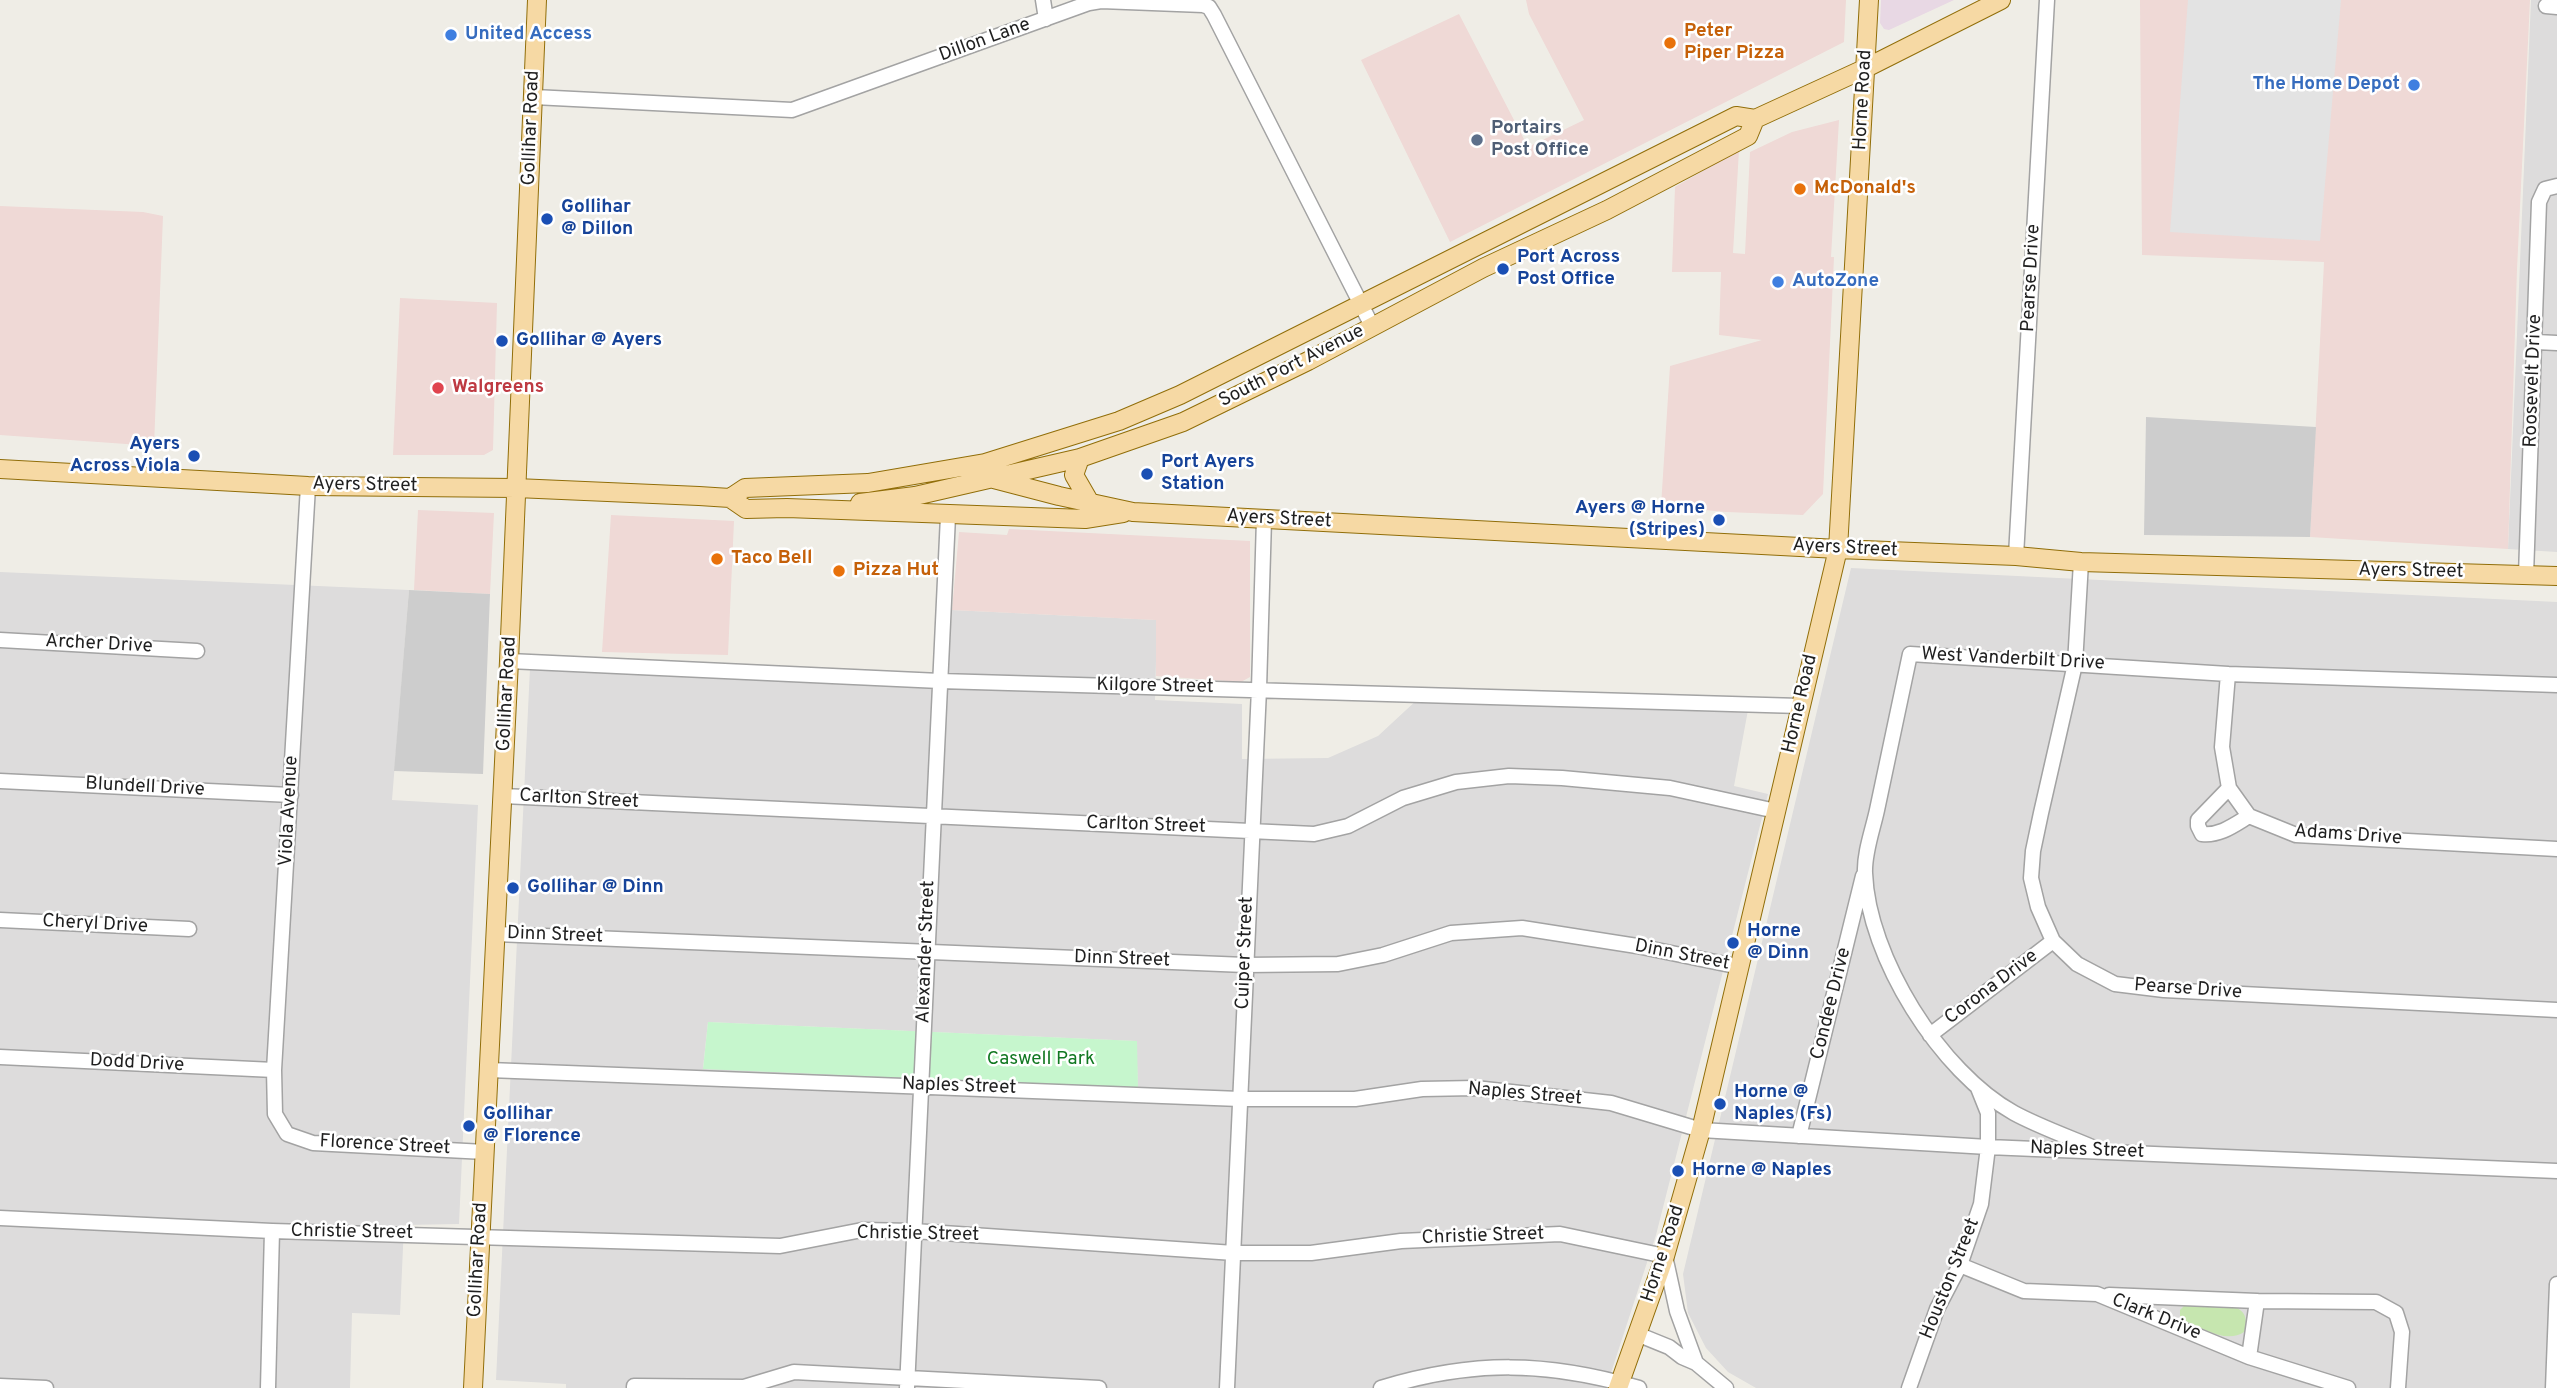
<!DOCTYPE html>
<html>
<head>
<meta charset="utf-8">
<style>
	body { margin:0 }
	canvas { display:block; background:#efede6 }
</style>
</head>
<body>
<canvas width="2557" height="1388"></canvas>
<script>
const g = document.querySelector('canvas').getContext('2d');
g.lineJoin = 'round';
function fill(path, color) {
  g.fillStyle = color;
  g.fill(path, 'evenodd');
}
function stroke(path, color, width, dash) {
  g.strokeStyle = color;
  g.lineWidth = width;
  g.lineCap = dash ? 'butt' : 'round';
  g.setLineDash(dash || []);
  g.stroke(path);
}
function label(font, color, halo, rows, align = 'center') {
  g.font = font + ' Overpass,sans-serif';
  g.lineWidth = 5;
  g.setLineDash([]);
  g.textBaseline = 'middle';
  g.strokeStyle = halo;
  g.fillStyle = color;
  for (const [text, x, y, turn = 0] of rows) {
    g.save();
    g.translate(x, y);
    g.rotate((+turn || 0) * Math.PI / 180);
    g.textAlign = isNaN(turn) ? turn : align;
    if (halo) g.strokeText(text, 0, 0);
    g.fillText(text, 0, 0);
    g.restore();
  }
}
fill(new Path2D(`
	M2531 0H2557V552L2508 549Z
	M1851 568 2557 602V1388H1756L1728 1372 1706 1348 1688 1313 1683 1274Z
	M0 572 409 590 392 800 478 805 459 1224 404 1225 400 1315 352 1313 350 1388H0Z
	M952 610 1157 620 1155 700 1242 704V759L1328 758 1378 736 1419 698 1748 710 1734 786 1768 794 1656 1235 1606 1388H566V1384L496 1380 530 668 947 689ZM708 1022 1136 1041 1138 1087 703 1068Z`), '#dddcdc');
fill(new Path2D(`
	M1526 0H1846L1844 42 1450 242 1361 60 1459 14 1528 147 1584 120 1529 14Z
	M2140 0H2530L2517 269 2508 549 2310 537 2324 262 2142 255Z
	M1839 120 1831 257H1834L1823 494 1803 515 1726 512 1661 506 1670 366 1762 340 1719 335 1721 272H1672L1675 187 1739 150 1733 253 1745 254 1750 152 1792 132Z
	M0 206 143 212 163 216 154 446 0 435Z
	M400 298 497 303 493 450 484 455H393Z
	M418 510 494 513 490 594 414 590Z
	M611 515 734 521 728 655 602 652Z
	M1009 529 1250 541V677L1241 682 1156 676V620L952 610 959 532 1007 535Z`), '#efd9d6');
fill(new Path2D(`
	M1881 0H1954L1889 30 1884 29 1880 23Z`), '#e8d8e4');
fill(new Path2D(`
	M2146 417 2316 427 2310 537 2144 535Z
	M409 590 490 594 483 774 394 771Z`), '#cdcdcd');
fill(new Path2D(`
	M2188 1302C2210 1304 2256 1298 2244 1332 2227 1344 2202 1328 2185 1321L2180 1316V1310Z`), '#c6e6af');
fill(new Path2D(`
	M708 1022 1137 1041 1138 1088 703 1069Z`), '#c6f6cd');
fill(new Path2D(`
	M2188 0H2341L2320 241 2170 232Z`), '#e3e3e3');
const minor = new Path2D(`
	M1043 0 1046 19
	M2546 6 2557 7
	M534 97 792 110 1089 3 1101 1 1203 5 1209 7 1214 15 1372 326
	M2536 342 2557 343
	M308 486 274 1070 275 1114 287 1134 313 1143 485 1152
	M2016 556 2047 0
	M2081 562 2075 664 2041 813 2033 851 2031 878 2038 907 2053 941 2077 964 2115 984 2164 990 2557 1010
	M2526 575 2539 202 2545 189 2557 186
	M0 640 197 651
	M509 661 940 681 1800 706
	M2228 674 2222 747 2229 788 2249 816 2296 835 2557 849
	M0 781 291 795
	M2229 788 2198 820V826L2202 834C2220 836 2234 825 2249 816
	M503 796 1314 834 1348 826 1403 798 1456 782 1509 776 1562 778 1670 788 1776 811
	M0 920 189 929
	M496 934 1245 965 1338 964 1383 955 1451 933 1522 928 1637 946 1740 967
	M1930 1035 2053 941
	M0 1057 274 1070
	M489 1070 1240 1099H1355L1422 1089 1475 1088 1611 1103 1701 1130 1988 1147 2557 1171
	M1799 1136 1863 876
	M2092 1147C2066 1136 2038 1126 2014 1113 1940 1072 1868 957 1865 873 1864 853 1873 829 1877 810 1888 758 1899 706 1910 654L2228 674 2557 685
	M0 1218 272 1231 780 1246 862 1230 914 1231 1234 1253H1311L1401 1241 1560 1234 1665 1256 1677 1311 1696 1363
	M1960 1265 2024 1291 2097 1294 2249 1357 2348 1388
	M2109 1295 2257 1301 2376 1302 2396 1313 2402 1332 2398 1388
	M1637 1334 1669 1347 1682 1357 1696 1363 1726 1388
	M2249 1357 2257 1301
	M0 1386 46 1388
	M268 1388 272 1231
	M634 1388V1386L744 1387 794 1372 1099 1388
	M907 1388 948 516
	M1227 1388 1259 689 1264 519
	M1381 1388C1473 1360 1547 1361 1639 1388
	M1909 1388 1937 1309 1960 1265 1981 1204 1988 1147V1113L1978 1088
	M2553 1388 2557 1284`);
const major = new Path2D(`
	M1080 458 1074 475 1089 501
	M0 469 308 486 516 488 699 496 730 498 746 509 787 508 1085 519 1123 513
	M990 478 1059 496 1133 512 1838 549 2016 556 2081 562 2557 576
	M730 498 745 488 868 483 985 463 1119 421 1180 395 1736 116 1755 119 1866 68 2001 0
	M860 503 915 496 1080 458 1183 422 1308 361 1483 268 1607 210 1748 136 1755 119
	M473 1388 509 661 537 0
	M1618 1388 1665 1256 1701 1130 1838 549 1869 0`);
stroke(minor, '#a3a3a3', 17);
stroke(major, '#916e09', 20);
stroke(minor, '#fff', 14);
stroke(major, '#f6d9a4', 18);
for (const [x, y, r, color] of [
	[451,35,7,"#3f7fe0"],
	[1670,43,7,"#e8710a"],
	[2414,85,7,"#3f7fe0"],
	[1477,140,7,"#5c6f8a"],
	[1800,189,7,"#e8710a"],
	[547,219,7,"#1a4fb4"],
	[1503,269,7,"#1a4fb4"],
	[1778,282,7,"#3f7fe0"],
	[502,341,7,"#1a4fb4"],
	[438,388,7,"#e0444e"],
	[194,456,7,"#1a4fb4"],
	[1147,474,7,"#1a4fb4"],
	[1719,520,7,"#1a4fb4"],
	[717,559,7,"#e8710a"],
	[839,571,7,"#e8710a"],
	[513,888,7,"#1a4fb4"],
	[1733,943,7,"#1a4fb4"],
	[1720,1104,7,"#1a4fb4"],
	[469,1126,7,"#1a4fb4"],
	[1678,1171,7,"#1a4fb4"]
]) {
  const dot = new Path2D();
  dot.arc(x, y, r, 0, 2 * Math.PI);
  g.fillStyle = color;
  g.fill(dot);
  stroke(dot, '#fff', 2.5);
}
label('bold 19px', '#c56008', '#fff', [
	["Peter",1684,32],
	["Piper Pizza",1684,54],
	["McDonald's",1814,189],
	["Taco Bell",731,559],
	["Pizza Hut",853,571]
], 'left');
label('bold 19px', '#366cbe', '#fff', [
	["United Access",465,35],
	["The Home Depot",2400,85,"right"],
	["AutoZone",1792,282]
], 'left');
label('19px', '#1f1f1f', '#fff', [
	["Dillon Lane",985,41,-20],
	["Horne Road",1864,100,-87],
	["Gollihar Road",532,128,-88],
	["Pearse Drive",2032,278,-87],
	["South Port Avenue",1292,367,-27],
	["Roosevelt Drive",2534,381,-88],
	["Ayers Street",365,486,1],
	["Ayers Street",1279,520,3],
	["Ayers Street",1845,549,3],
	["Ayers Street",2411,572,1],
	["Archer Drive",99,645,3],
	["West Vanderbilt Drive",2013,660,3],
	["Kilgore Street",1155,687,1],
	["Gollihar Road",508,694,-87],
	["Horne Road",1801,704,-77],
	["Blundell Drive",145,788,3],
	["Carlton Street",579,800,3],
	["Viola Avenue",290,811,-87],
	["Carlton Street",1146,826,2],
	["Adams Drive",2348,836,4],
	["Cheryl Drive",95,925,3],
	["Dinn Street",555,936,2],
	["Alexander Street",927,952,-88],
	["Cuiper Street",1246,953,-88],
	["Dinn Street",1682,956,11],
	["Dinn Street",1122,960,2],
	["Corona Drive",1992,988,-37],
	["Pearse Drive",2188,990,4],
	["Condee Drive",1832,1004,-76],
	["Dodd Drive",137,1064,3],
	["Naples Street",959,1087,2],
	["Naples Street",1525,1095,5],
	["Florence Street",385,1146,3],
	["Naples Street",2087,1151,2],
	["Christie Street",352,1233,1],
	["Christie Street",918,1235,1],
	["Christie Street",1483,1237,-2],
	["Horne Road",1664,1254,-72],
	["Gollihar Road",479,1260,-87],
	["Houston Street",1951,1279,-68],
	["Clark Drive",2156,1318,22]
]);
label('bold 19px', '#4e5e75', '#fff', [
	["Portairs",1491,129],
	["Post Office",1491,151]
], 'left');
label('bold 19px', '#164399', '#fff', [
	["Gollihar",561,208],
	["@ Dillon",561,230],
	["Port Across",1517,258],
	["Post Office",1517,280],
	["Gollihar @ Ayers",516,341],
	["Ayers",180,445,"right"],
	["Across Viola",180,467,"right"],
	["Port Ayers",1161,463],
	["Station",1161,485],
	["Ayers @ Horne",1705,509,"right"],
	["(Stripes)",1705,531,"right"],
	["Gollihar @ Dinn",527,888],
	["Horne",1747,932],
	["@ Dinn",1747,954],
	["Horne @",1734,1093],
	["Naples (Fs)",1734,1115],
	["Gollihar",483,1115],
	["@ Florence",483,1137],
	["Horne @ Naples",1692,1171]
], 'left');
label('bold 19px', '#be3a42', '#fff', [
	["Walgreens",452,388]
], 'left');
label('19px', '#127822', '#fff', [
	["Caswell Park",1041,1060]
]);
</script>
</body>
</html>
